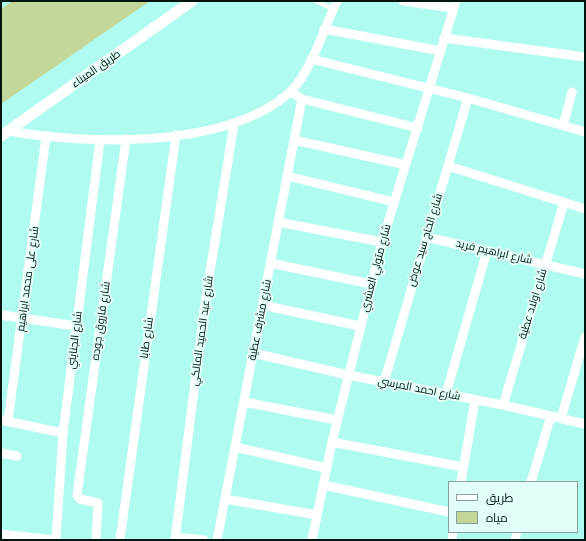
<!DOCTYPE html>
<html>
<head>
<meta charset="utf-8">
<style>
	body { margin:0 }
	#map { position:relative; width:586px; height:541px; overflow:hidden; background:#b0fbef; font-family:"Noto Serif",Cairo,serif }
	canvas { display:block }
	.frame { position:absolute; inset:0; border:2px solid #001411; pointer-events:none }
	.legend { position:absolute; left:448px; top:481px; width:130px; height:52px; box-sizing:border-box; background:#e2fef9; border:1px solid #88a09c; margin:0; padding:5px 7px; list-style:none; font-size:12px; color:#001411 }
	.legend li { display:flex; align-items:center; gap:8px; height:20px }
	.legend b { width:20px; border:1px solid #88a09c }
</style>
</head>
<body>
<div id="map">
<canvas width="586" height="541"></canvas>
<div class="frame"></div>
<ul class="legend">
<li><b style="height:5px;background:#fff"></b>طريق</li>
<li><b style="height:11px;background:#c3d799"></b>مياه</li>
</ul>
</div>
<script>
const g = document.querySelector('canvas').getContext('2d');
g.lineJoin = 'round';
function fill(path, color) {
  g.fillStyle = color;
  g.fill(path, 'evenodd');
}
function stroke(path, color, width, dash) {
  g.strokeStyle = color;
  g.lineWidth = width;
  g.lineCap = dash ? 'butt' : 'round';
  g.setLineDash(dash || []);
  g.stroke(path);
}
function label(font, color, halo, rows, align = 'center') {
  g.font = font + ' "Noto Serif",Cairo,serif';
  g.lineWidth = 4;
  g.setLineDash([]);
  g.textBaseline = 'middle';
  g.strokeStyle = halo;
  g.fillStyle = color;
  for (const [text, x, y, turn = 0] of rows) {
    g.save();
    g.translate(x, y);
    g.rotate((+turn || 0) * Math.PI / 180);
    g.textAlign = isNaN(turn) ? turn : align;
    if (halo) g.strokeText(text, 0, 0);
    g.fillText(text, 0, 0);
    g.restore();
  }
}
fill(new Path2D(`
	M13 1H150L1 104V9Z`), '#c3d799');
stroke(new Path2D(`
	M316 1 333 9`), '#fff', 4.5);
stroke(new Path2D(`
	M403 1 453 8
	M324 29 441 51
	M444 38 585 57
	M311 59 468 98 585 132
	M291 92 302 99 418 128
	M563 126 572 92
	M9 131C87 145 227 149 290 92 310 74 325 26 337 1
	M294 140 406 165
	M448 166 585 209
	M287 176 394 202
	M278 222 382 242
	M426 237 585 274
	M270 263 371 284
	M262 305 360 326
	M1 315 77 326
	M253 353 348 375 503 405 585 424
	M384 382 468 98
	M446 394 487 251
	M244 402 337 420
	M503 405 564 203
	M561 418 585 337
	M1 420 63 433
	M8 421 46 137
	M332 442 463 467
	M235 447 326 468
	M1 453 17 456
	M461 482 475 400
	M531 482 551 416
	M323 485 449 512
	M225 499 317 515
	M1 534 54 540
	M175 537 204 540
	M56 540 63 433 100 140
	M96 540 98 503 80 499 77 495 126 139
	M120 540 176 135
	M175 540 206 296 234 124
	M217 540 302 99
	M312 540 332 442 382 242 456 1
	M452 540 453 532
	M515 540 517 532`), '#fff', 9);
stroke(new Path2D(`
	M1 136 192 1`), '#fff', 11);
label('11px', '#001411', '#e2fef9', [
	["طريق الميناء",96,69,-35],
	["شارع الحاج سيد عوض",425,240,-73],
	["شارع ابراهيم فريد",494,252,13],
	["شارع متولي العشري",376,268,-75],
	["شارع على محمد ابراهيم",28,279,-82],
	["شارع اولاد عطية",533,304,-73],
	["شارع مشرف عطية",260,320,-79],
	["شارع فاروق جوده",101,321,-82],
	["شارع عبد الحميد المالكي",202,331,-82],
	["شارع طابا",147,338,-82],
	["شارع الجنايني",75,340,-83],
	["شارع احمد المرسي",419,389,11]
]);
</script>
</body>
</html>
